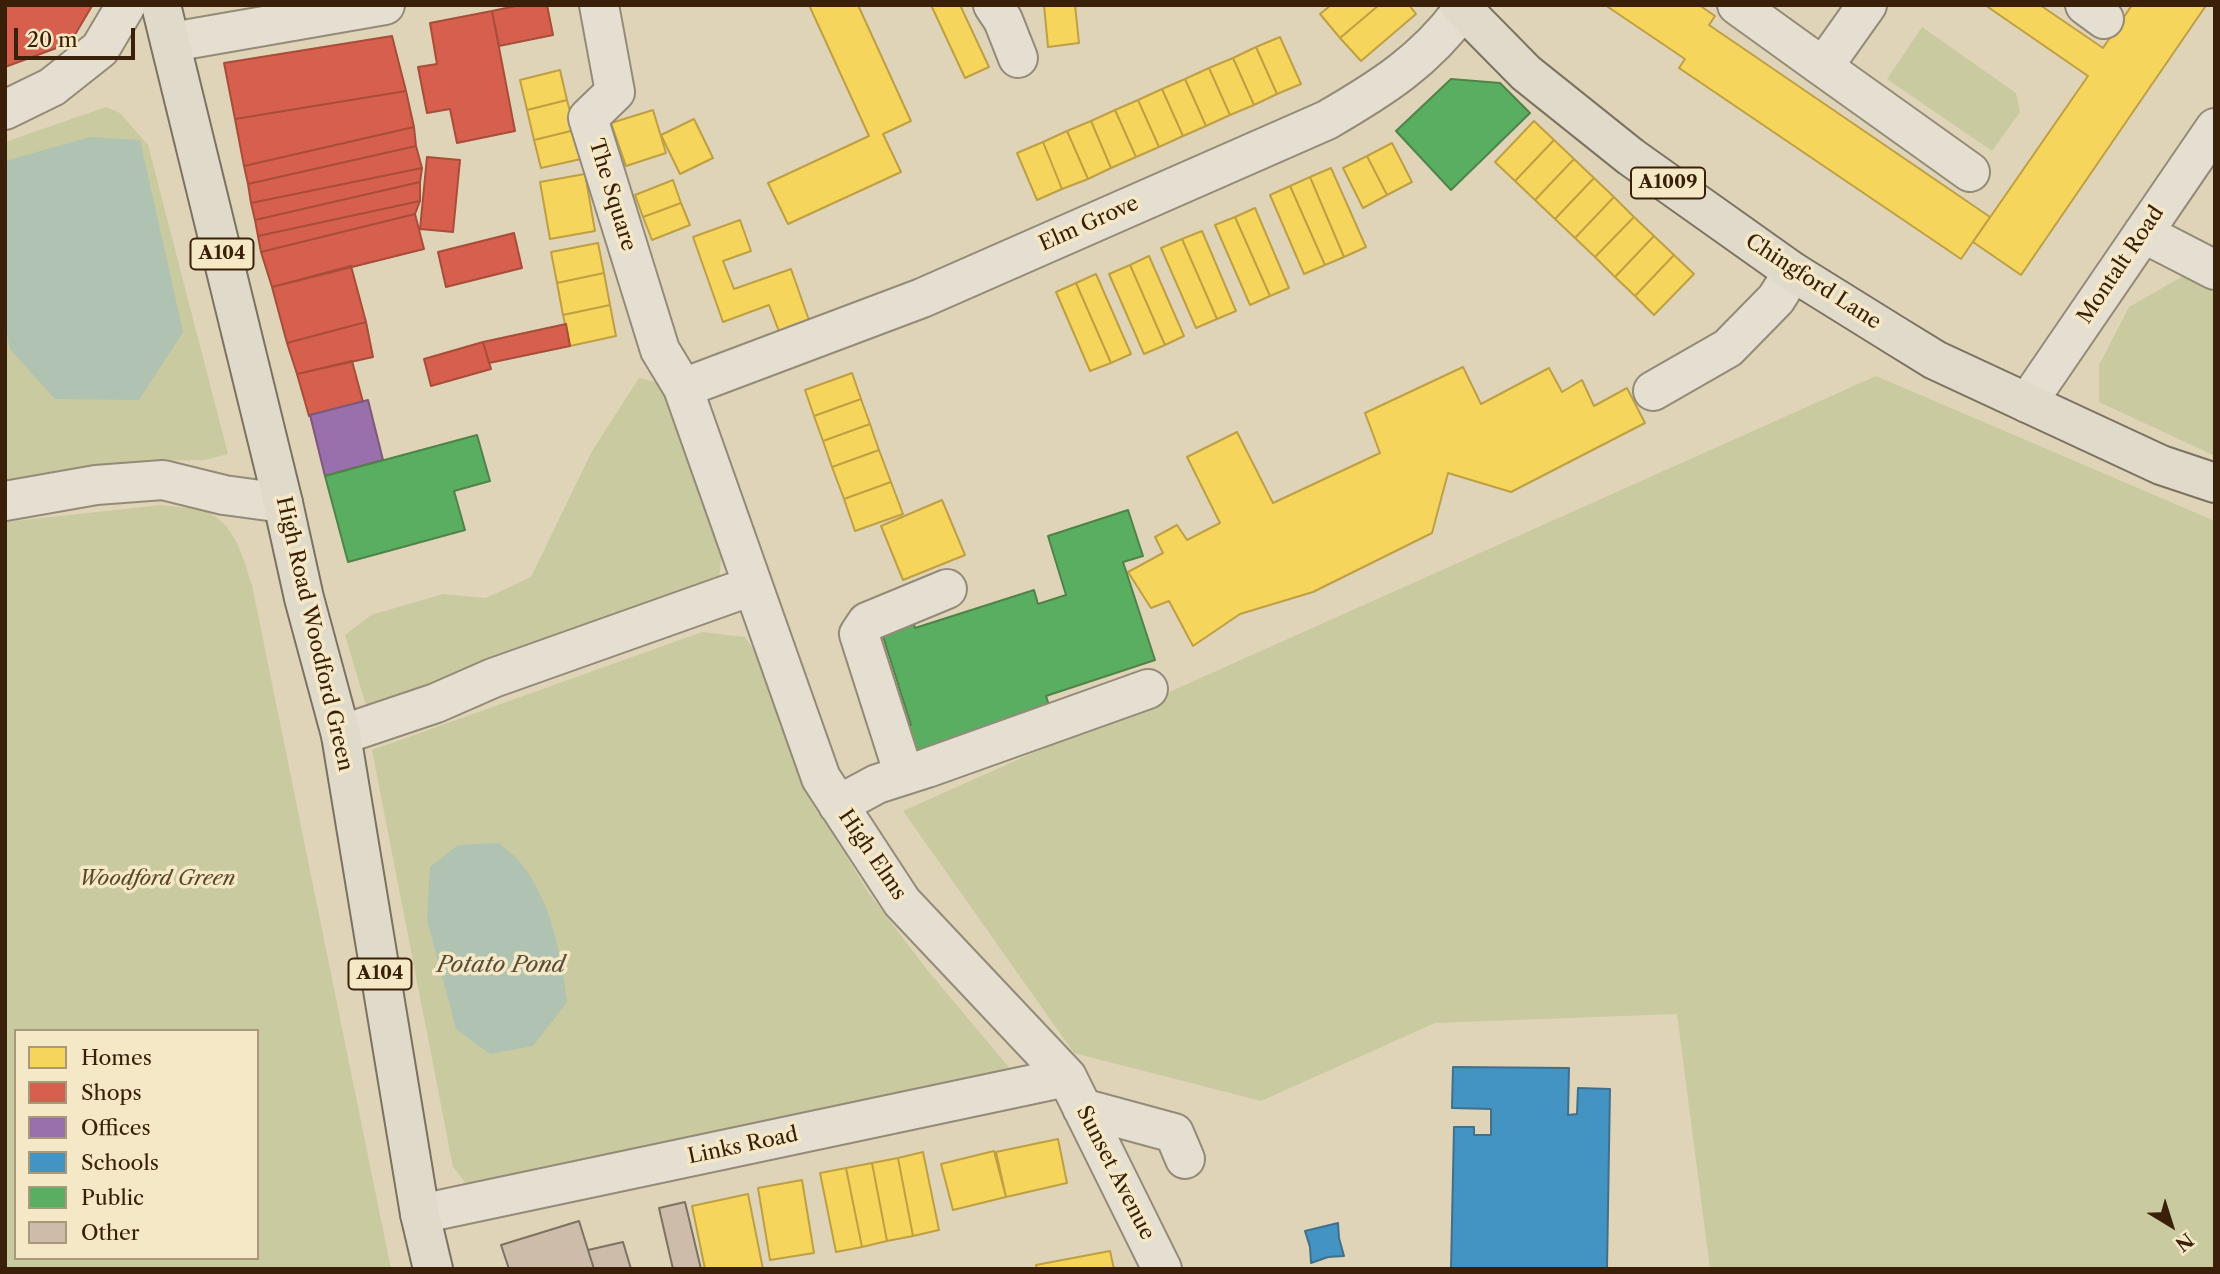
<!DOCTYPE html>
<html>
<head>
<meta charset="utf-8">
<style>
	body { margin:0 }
	#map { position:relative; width:2220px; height:1274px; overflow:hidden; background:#e0d4b8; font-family:"Libre Caslon Text",serif }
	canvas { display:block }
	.frame { position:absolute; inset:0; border:7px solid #3a2009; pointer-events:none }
	.legend { position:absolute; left:14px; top:1029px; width:245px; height:231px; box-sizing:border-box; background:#f5e8c6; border:2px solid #aa987a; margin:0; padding:9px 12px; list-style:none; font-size:21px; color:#3a2009 }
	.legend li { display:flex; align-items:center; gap:14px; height:35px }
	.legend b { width:35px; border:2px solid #aa987a }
	.north { position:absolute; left:2136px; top:1190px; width:70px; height:70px; -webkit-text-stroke:5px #f5e8c6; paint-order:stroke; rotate:142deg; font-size:19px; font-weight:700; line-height:28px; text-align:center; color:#3a2009 }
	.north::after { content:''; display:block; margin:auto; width:24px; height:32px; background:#3a2009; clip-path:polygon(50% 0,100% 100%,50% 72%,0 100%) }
	.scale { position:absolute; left:14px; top:28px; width:121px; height:32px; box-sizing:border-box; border:4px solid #3a2009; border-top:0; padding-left:9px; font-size:21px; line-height:24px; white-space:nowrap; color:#3a2009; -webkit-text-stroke:5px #f5e8c6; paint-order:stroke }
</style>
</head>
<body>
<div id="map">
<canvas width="2220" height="1274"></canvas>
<div class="frame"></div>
<ul class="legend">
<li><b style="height:19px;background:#f6d55c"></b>Homes</li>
<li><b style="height:19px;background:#d6604d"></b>Shops</li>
<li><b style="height:19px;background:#9970ab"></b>Offices</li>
<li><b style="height:19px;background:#4393c3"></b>Schools</li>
<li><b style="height:19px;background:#5aae61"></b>Public</li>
<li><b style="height:19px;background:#ccbca9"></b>Other</li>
</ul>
<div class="north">N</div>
<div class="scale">20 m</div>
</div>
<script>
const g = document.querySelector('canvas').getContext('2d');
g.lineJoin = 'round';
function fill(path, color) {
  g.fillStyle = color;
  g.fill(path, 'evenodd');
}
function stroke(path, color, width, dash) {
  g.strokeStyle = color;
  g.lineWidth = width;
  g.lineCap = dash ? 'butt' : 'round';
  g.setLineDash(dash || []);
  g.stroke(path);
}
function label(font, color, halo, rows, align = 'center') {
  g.font = font + ' "Libre Caslon Text",serif';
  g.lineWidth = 7;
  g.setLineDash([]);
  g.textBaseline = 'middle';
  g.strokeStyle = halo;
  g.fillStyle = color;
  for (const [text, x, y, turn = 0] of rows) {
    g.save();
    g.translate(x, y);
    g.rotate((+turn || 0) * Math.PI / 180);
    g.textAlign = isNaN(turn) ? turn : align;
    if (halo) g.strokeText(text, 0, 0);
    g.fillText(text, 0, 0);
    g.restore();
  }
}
fill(new Path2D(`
	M1922 27 2016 93 2020 112 1992 151 1887 79Z
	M106 107 120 113 148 145 228 454 205 460 141 461 5 485V142Z
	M2183 276 2215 293V456L2099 402V365L2129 307Z
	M1876 376 2215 521V1269H1710L1677 1014 1435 1023 1261 1101 1074 1053 903 811Z
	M639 378 666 385 722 551 719 580 367 709 345 635 371 615 443 594 486 598 531 577 592 451Z
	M161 505C174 507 188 507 200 510 235 519 242 556 252 585L391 1269H5V522ZM16 1031H257V1258H16Z
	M702 632 745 637 777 685 804 772 824 819 868 892 928 971 1013 1072 467 1185 453 1167 372 750Z`), '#c9ca9f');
fill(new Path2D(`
	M90 137 140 140 183 332 139 400 55 399 10 349 5 325V161Z
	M499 843C507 850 517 857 523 866 552 904 561 955 567 1002L533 1046 490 1054 456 1029 427 920 430 867 458 845Z`), '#b0c2b1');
const homes = new Path2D(`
	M809 5H858L911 121 883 134 901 172 788 224 768 183 869 136Z
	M931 5H960L989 67 965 78Z
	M1044 5H1075L1079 43 1048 47Z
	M1331 5H1379L1340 38 1320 14Z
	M1379 5H1409L1416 14 1361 61 1340 38Z
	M1609 5H1699L1715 16 1709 25 1990 217 1961 259 1679 68 1685 59 1608 7Z
	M1985 5H2040L2103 48 2132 5H2202L2205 7 2021 275 1973 242 2088 76Z
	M1280 37 1301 84 1277 94 1256 47Z
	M1256 47 1277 94 1254 105 1233 58Z
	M1233 58 1254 105 1230 115 1209 68Z
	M1209 68 1230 115 1206 126 1185 79Z
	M560 70 567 100 527 110 520 80Z
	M1185 79 1206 126 1183 136 1162 89Z
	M1162 89 1183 136 1159 147 1138 100Z
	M567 100 575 130 534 140 527 110Z
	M1138 100 1159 147 1136 157 1115 110Z
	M653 110 666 153 626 166 611 123Z
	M1115 110 1136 157 1111 168 1091 121Z
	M694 119 713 158 680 174 661 135Z
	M1091 121 1111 168 1088 179 1067 131Z
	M1534 121 1554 140 1515 181 1495 162Z
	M575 130 581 159 541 168 534 140Z
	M1067 131 1088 179 1062 189 1043 142Z
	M1554 140 1574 159 1535 200 1515 181Z
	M1043 142 1062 189 1037 200 1017 153Z
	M1392 143 1412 182 1387 195 1367 156Z
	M1367 156 1387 195 1363 208 1343 168Z
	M1574 159 1594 178 1555 219 1535 200Z
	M1331 168 1366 247 1344 257 1310 177Z
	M585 174 595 231 550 239 540 182Z
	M1310 177 1344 257 1325 265 1290 186Z
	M1594 178 1614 197 1575 238 1555 219Z
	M673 180 681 203 643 217 635 195Z
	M1290 186 1325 265 1304 274 1270 195Z
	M1614 197 1634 217 1595 257 1575 238Z
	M681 203 690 225 652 240 643 217Z
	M1255 208 1289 288 1270 296 1235 217Z
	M1235 217 1270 296 1250 305 1215 225Z
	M1634 217 1654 236 1615 277 1595 257Z
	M740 220 751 251 723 261 734 289 791 269 810 323 780 334 769 305 723 322 693 237Z
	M1202 231 1236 311 1217 319 1182 239Z
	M1654 236 1674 255 1635 296 1615 277Z
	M1182 239 1217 319 1196 328 1161 248Z
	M598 243 604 273 557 283 551 252Z
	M1674 255 1694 274 1654 315 1635 296Z
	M1149 256 1184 336 1165 345 1130 265Z
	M1130 265 1165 345 1144 354 1109 274Z
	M604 273 610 305 563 315 557 283Z
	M1096 274 1131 354 1111 363 1076 283Z
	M1076 283 1111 363 1090 371 1056 292Z
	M610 305 616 336 570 346 563 315Z
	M1463 367 1481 404 1549 368 1562 392 1582 380 1594 406 1627 388 1645 423 1511 492 1448 473 1432 533 1313 592 1240 614 1193 646 1169 601 1151 608 1128 572 1163 553 1155 537 1177 525 1187 540 1220 523 1187 457 1237 432 1273 503 1380 453 1365 413Z
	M852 373 861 399 814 416 805 390Z
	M861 399 870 424 823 441 814 416Z
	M870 424 879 450 832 467 823 441Z
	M879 450 891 482 844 499 832 467Z
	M891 482 903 514 855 531 844 499Z
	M942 500 965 555 903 580 881 526Z
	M1058 1139 1067 1183 1006 1197 996 1152Z
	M994 1151 1006 1197 953 1210 941 1164Z
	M923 1152 939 1230 913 1236 898 1158Z
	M898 1158 913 1236 887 1241 872 1163Z
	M872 1163 887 1241 862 1247 846 1168Z
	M846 1168 862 1247 836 1252 820 1173Z
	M802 1180 814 1253 770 1260 758 1188Z
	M748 1194 763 1269H705L692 1206Z
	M1110 1251 1114 1269H1037L1036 1265Z`);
fill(homes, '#f6d55c');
stroke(homes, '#be9f43', 2);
const shops = new Path2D(`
	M5 5H91L92 6 70 43 5 67Z
	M520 5H547L553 35 499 46 492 11Z
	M492 11 515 131 457 143 450 109 427 113 418 67 437 64 430 23Z
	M392 36 406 91 235 119 224 63Z
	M406 91 414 127 244 166 235 119Z
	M414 127 416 146 248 184 244 166Z
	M416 146 422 168 251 203 248 184Z
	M427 157 460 160 453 232 420 229Z
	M422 168 420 182 255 220 251 203Z
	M420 182V201L258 236 255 220Z
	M420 201 415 214 261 252 258 236Z
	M415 214 424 249 272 287 261 252Z
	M514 233 522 268 446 287 438 252Z
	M351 266 366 322 287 343 272 287Z
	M366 322 373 357 297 374 287 343Z
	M566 324 570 346 489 363 483 342Z
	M483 342 491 369 431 386 424 359Z
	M352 361 363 402 309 416 297 374Z`);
fill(shops, '#d6604d');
stroke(shops, '#a74d39', 2);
const offices = new Path2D(`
	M368 400 383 460 325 476 310 415Z`);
fill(offices, '#9970ab');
stroke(offices, '#7c587a', 2);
const schools = new Path2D(`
	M1453 1067 1569 1068 1568 1115 1577 1114 1578 1088 1610 1089 1607 1269H1451L1454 1127H1474V1135H1491V1109L1452 1108Z
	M1338 1223 1339 1238 1344 1256 1328 1257 1311 1263 1310 1247 1305 1231Z`);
fill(schools, '#4393c3');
stroke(schools, '#40708b', 2);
const public = new Path2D(`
	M1451 79 1500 83 1530 113 1451 190 1396 131Z
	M477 435 490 481 454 491 465 530 348 562 325 476Z
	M1128 510 1143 556 1123 562 1155 660 1046 696 1051 711 915 763 903 727 911 725 881 630 913 620 915 628 1034 590 1038 604 1066 595 1048 536Z`);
fill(public, '#5aae61');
stroke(public, '#508347', 2);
const building = new Path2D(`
	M685 1202 701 1269H673L659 1208Z
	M579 1221 594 1269H509L501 1245Z
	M623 1242 631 1269H594L588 1250Z`);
fill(building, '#ccbca9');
stroke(building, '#7c7261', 2);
const minor = new Path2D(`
	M599 5 615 92 588 118 660 350 683 388 821 778 902 902 1067 1077 1162 1269
	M993 5 1003 20 1018 58
	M1737 5 1823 67
	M1867 5 1823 67 1970 172
	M2085 5 2104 19
	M172 42 385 5
	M5 110 52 87 100 49 126 5
	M2143 233 2215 270
	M683 388 922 298 1327 120C1382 88 1425 61 1463 9
	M1653 391 1728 348 1776 299 1793 272
	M2027 403 2215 128
	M5 501 96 485 163 480 224 495 283 503
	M341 735 436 703 493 678 752 586
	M904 775 859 634 867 622 947 589
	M838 805 877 784 927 768 1148 689
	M1082 1108 1174 1133 1185 1159
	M420 1214 1067 1077`);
const major = new Path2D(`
	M161 5 283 503 304 598 341 735 420 1214 433 1269
	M1459 5 1526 73 1631 157 1793 272 1896 336 1935 360 2161 465 2215 483`);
stroke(minor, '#948a78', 42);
stroke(major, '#7c7261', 42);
stroke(minor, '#e5dfd1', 38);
stroke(major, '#e0daca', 38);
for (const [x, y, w] of [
	[1668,183,74],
	[222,254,63],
	[380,974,63]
]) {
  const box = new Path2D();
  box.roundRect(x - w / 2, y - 15.5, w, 31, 5);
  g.fillStyle = '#f5e8c6';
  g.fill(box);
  stroke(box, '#3a2009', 2);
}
label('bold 19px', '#3a2009', null, [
	["A1009",1668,183],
	["A104",222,254],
	["A104",380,974]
]);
label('21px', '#3a2009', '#f5e8c6', [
	["The Square",612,195,73],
	["Elm Grove",1089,224,-24],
	["Montalt Road",2121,265,-56],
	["Chingford Lane",1813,282,33],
	["High Road Woodford Green",314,634,77],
	["High Elms",872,855,56],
	["Links Road",743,1146,-12],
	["Sunset Avenue",1115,1173,63]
]);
label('italic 21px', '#594829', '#f5e8c6', [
	["Woodford Green",157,879]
]);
label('italic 23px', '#574e3b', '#f5e8c6', [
	["Potato Pond",501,965]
]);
</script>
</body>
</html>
